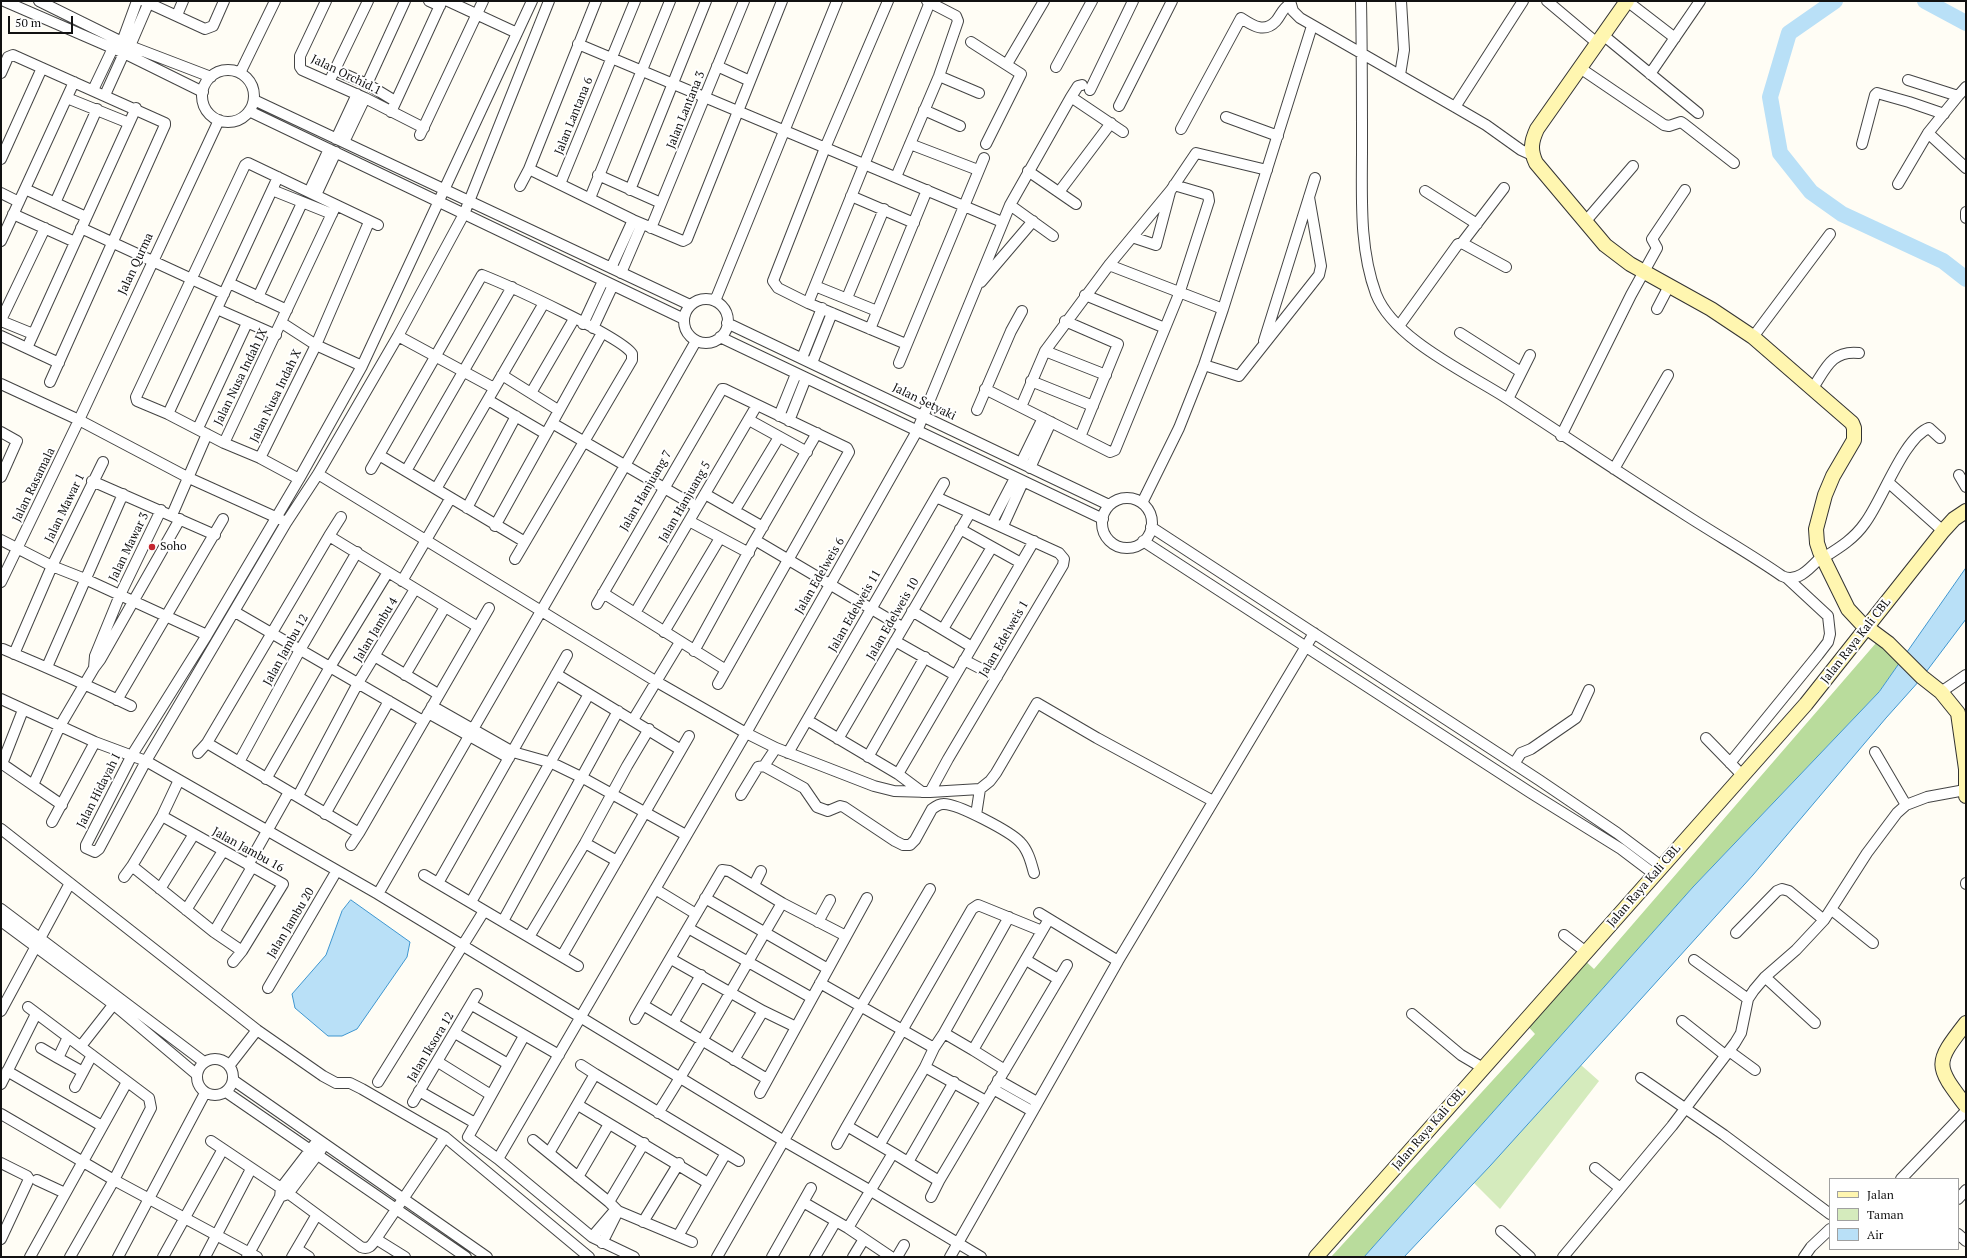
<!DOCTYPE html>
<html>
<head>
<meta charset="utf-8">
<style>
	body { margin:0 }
	#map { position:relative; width:1967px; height:1258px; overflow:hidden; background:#fffdf5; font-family:"PT Serif",serif }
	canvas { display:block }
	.frame { position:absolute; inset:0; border:2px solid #111; pointer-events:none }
	.legend { position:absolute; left:1829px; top:1178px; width:130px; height:72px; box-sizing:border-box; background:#fff; border:1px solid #a0a0a0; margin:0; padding:5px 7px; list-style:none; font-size:12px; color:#111 }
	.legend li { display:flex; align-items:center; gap:8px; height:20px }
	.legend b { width:20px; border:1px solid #a0a0a0 }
	.scale { position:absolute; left:8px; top:16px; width:65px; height:18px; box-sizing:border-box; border:2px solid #111; border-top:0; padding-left:5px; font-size:12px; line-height:14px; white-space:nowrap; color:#111; -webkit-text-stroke:3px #fff; paint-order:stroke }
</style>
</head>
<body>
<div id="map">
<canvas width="1967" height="1258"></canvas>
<div class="frame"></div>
<ul class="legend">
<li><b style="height:5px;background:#fff6b0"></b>Jalan</li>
<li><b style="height:11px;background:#d5ebbd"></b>Taman</li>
<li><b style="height:11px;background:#b9e0f7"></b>Air</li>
</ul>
<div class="scale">50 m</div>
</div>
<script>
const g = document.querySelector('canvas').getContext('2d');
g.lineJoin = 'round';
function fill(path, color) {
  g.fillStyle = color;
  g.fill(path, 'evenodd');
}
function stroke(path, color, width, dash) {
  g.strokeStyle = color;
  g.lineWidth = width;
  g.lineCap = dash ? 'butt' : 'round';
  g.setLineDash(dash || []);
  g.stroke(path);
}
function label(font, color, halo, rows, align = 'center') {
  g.font = font + ' "PT Serif",serif';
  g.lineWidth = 4;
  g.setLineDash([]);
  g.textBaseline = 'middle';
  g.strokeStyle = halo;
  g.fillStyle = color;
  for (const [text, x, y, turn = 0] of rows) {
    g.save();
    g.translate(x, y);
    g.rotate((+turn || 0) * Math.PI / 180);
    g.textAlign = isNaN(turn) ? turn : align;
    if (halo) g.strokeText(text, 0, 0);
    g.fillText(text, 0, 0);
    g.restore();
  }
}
fill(new Path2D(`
	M1581 1065 1599 1081 1500 1209 1474 1183Z`), '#d5ebbd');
fill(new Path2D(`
	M1876 643H1888L1903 658 1879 692 1693 887 1364 1257H1331L1535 1034 1525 1023 1580 956 1594 969Z`), '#b9dc9c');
const water = new Path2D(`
	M1966 568V619L1920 680 1886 718 1753 875 1490 1166 1404 1257H1364L1693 887 1879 692Z
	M351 900 410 942 407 957 357 1029 342 1036H328L295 1008 292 994 326 955 342 911Z`);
fill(water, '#b9e0f7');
stroke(water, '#3f96cf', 1);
stroke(new Path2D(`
	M1835 1 1789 33 1770 97 1780 153 1811 192 1842 214 1943 261 1966 279
	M1925 1 1966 23`), '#b9e0f7', 16);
const street = new Path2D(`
	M4 1 124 53 203 92
	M39 1 130 46 211 77
	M144 1 205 29 213 26 224 1
	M326 1 300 56V67L302 70 365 98 424 128
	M429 1 440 6
	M448 1 517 33
	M532 1 362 366 299 479 207 635 132 755 86 845V848L95 852 99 849 146 761 286 523 318 474 398 336 464 214 549 1
	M596 1 529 169 633 220 683 241 687 239 782 1
	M888 1 825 148 773 281 778 288 808 303 906 344
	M1290 1 1293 11 1300 18 1455 107 1486 125 1521 150 1532 155
	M1361 1C1362 50 1362 99 1362 148 1362 197 1359 248 1376 294 1394 340 1468 373 1508 399 1565 436 1621 474 1678 510 1713 533 1749 553 1782 576 1798 584 1812 566 1822 556
	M1547 1 1597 43
	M1627 1 1675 38
	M177 15 183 1
	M1603 35 1698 113
	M122 42 137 1
	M971 42 1021 74 986 144
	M578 44 1002 222
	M130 46 148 4
	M1007 64 1044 1
	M717 66 750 81
	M1056 67 1092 1
	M1580 68 1664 125 1669 126 1681 122 1684 124 1734 163
	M335 70 367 84 395 101
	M202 96a26 26 0 1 1 52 0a26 26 0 1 1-52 0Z
	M1 73 8 57 13 55 165 123V125L50 382
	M240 73 275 1
	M1650 74 1700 1
	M1400 75 1404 50 1401 1
	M939 76 979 93
	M329 82 368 1
	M367 84 405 1
	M93 90 113 48
	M1090 90 1133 1
	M105 95 124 53
	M1958 96 1966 87
	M1071 97 1123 132
	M67 98 129 123
	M254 100 690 305
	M1119 106 1172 1
	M1455 107 1523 1
	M924 110 960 126
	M249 111 684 319
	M391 112 442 1
	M1226 117 1278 136
	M1181 129 1241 18C1252 25 1264 34 1276 21 1281 15 1282 9 1290 4
	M1928 133 1966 168
	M420 135 483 1
	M336 139 357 94
	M344 142 365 98
	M910 144 978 170
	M1862 144 1875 95 1877 93 1909 102 1944 114
	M1 159 42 68
	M1028 171 1076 204
	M598 175 661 203
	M896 177 939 76 958 21 956 16 927 1
	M560 184 635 1
	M1898 184 1928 133 1958 96 1908 80
	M520 186 529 169
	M25 189 86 217
	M272 190 332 214
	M630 190 706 1
	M1425 191 1477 224
	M309 192 329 149
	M1059 192 1111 123
	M1 193 19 202
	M316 195 336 152
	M851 196 914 223
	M590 198 670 1
	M55 203 97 109
	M1010 205 1053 236
	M1966 212V218
	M13 214 75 242
	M1585 222 1633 166
	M81 228 224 294
	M651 228 744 1
	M1132 237 1156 245 1170 192
	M1 241 74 82
	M1462 243 1504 188
	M1109 265 1223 309
	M611 268 633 220
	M621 273 642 224
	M482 275C505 284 624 338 632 354V360L525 542 379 455Z
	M981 282 1033 221
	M229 283 287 310
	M815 286 877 311
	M1085 295 1165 328
	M258 297 302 203
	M847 298 884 209
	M684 321a22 22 0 1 1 44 0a22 22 0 1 1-44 0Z
	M715 301 837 1
	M808 303 930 2
	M217 309 276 335
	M1657 309 1669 286
	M1 320 45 228
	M1 321 33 334
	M1065 321 1118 344 1080 437
	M282 323 316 345 362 366
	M727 323 1109 505
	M583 324 603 281
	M1399 326 1458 244 1462 243 1506 267
	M593 328 613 285
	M870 329 927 190
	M1460 333 1521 372
	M1 336 59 363
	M398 336 494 388
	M720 337 1103 519
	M1753 337 1830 234
	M1264 341 1315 178
	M27 348 136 108
	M1045 351 1106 375
	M802 358 822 308
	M812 363 832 313
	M899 363 984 158
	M1204 365 1239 376 1319 275 1321 266 1309 197
	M502 375 558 410
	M1031 381 1093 406
	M1 384 79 420 189 478 282 520
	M1813 388C1826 368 1832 350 1859 353
	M985 389 1110 452 1115 450 1179 294 1209 201 1208 195 1174 185
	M531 393 574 319
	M1508 399 1530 355
	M488 400 546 434
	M1021 407 1045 351 1109 265 1171 190 1196 153 1267 170
	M977 410 1011 331 1022 311
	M168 414 278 177
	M779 416 796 374
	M749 420 807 452
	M789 421 806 378
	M552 423 697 507
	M200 424 247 323
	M1 432 17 441 1 477
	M1561 436 1631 295 1657 248 1652 239 1685 190
	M224 443 336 205
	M260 458 316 345 369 222
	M1021 463 1043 418
	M1030 468 1051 422
	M371 469 379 455
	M1614 469 1668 375
	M406 471 512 287
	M318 474 657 682 746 733 776 748 874 786 894 791 930 792 980 789 990 781 996 773 1037 703 1097 738 1213 801
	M1959 475 1966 487
	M299 479 260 458 224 443 168 414 137 401 136 397 245 165 248 163 378 225
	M92 481 215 535
	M1888 482 1943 531
	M436 489 544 303
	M705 494 763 527
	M1102 523a25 25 0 1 1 50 0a25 25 0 1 1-50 0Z
	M1142 503 1179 428 1204 365 1223 309 1312 26
	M467 508 516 416
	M735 510 779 437
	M172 515 207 434
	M689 521 749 553
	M992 522 1015 478
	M495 526 602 333
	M1003 526 1023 482
	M1151 527 1539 780 1617 833 1661 866
	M960 529 1021 563
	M329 536 478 627 359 833 207 743Z
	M329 536 341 517
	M1 540 52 566 85 579 207 635
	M755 540 902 627
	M1143 541 1531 793 1621 849 1654 874
	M1823 558C1839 548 1854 539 1865 523 1882 501 1904 437 1929 428L1940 438
	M515 559 525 542
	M402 581 450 499
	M1 582 79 420 219 120
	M603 593 726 670
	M597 604 722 389H724L847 448 849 452 718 684
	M912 611 972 647
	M235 612 423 721
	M635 613 757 405
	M478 627 489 608
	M943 629 992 547
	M664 632 720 538
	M895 641 955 675
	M3 649C46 667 89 686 131 706
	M694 651 755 540 817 433
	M14 654 52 566 103 462
	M376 657 438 694
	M964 660 997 677
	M47 667 123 494
	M94 668 95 656 120 595 161 510
	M556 674 681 750
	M405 675 445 607
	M1941 692 1966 675
	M1 699 95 742 146 761 378 894C484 710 591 526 696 341
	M117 700 223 519
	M432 706 513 752 552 763 583 778 686 835
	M428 713 509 758
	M633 720 680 642
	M807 720 898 774 922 792
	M1706 738 1742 775
	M838 739 970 513
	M1875 752 1906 805
	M198 753 207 743
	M788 753 944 483
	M868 757 925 657
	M239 762 300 650 357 552
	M1 763 62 805
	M1730 763 1818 655 1828 642 1830 634 1828 616 1787 578
	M2 764 23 710
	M1514 764 1521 753 1531 749 1576 718 1589 690
	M764 766 804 788 817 807 828 811 840 806 844 807 895 841 903 845H910L915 840 932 809C936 806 939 804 943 804 957 803 1011 832 1020 842 1028 850 1031 862 1034 873
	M898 774 1034 541
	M266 779 330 667 388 572
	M179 780 162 816 132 866 214 932 242 951
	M33 785 60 726 94 668 100 660 180 519
	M930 792 948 759 1063 565 1064 559 1059 553 1048 548 936 497
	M741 795 758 767 764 766 776 748
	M298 796 358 683 415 589
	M325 814 389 701
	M976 815 980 789
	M162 816 283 884 242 951 233 962
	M52 822 95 742
	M1 829 257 1030 323 1076 336 1083H350L362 1089 445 1137 376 1239C372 1245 369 1250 361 1247L281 1188 211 1141
	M585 843 617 861
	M351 845 359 833
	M248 865 289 792
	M424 875 578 966
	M124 877 132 866
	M438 883 567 655
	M1966 883V884
	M754 885 761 871
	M160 889 194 834
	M655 889 696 914
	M378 894 784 1141 871 1191 981 1257
	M705 898 828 969
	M471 902 589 694
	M782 903 846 936
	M1 909 204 1062
	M186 910 223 851
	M1832 910 1873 943
	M1039 913 1118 961
	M1009 917 944 1033 973 1050 1049 919
	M1 921 113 1004 196 1074
	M503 921 618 711
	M818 922 830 900
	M688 928 812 998
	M214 932 252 867
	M1736 933 1777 891 1782 889 1789 891 1824 920
	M1564 935 1586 952
	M529 937 585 843 627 766 649 729
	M562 956 689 736
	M671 959 763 1011 796 1027
	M1026 960 1058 979
	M1694 960 1748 999
	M1765 977 1815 1023
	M820 983 934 1048 944 1033
	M268 988 336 872
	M472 1005 559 1055
	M28 1007 149 1098 151 1108 114 1180 70 1257
	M1 1011 70 883
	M1412 1014 1461 1055 1483 1068
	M635 1019 643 1005
	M1682 1021 1725 1055
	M673 1023 701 975
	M455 1033 508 1064
	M68 1037 58 1058 83 1072
	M81 1046 117 1000
	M41 1048 58 1058
	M934 1048 925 1067 986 1101
	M973 1050 1005 1070
	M1729 1051 1755 1070
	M197 1077a18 18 0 1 1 36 0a18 18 0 1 1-36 0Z
	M734 1060 763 1011
	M438 1062 491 1095
	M581 1065 595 1074
	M229 1066 257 1030
	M7 1071 102 1126
	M1641 1078 1724 1135 1830 1214
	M233 1080 487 1257
	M998 1080 1037 1102
	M378 1082 484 911
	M1 1084 36 1014
	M75 1087 92 1055
	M993 1089 1032 1111
	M419 1091 475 1123
	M226 1092 466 1257
	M760 1093 867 898
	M413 1102 477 994
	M578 1105 708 1183
	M658 1113C702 1044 741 973 782 903L729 871 722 870 643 1005 767 1079
	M1 1114 114 1180 257 1257
	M445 1137 589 1257
	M533 1140 609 1202 618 1211 692 1242
	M837 1144 847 1126
	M880 1144 925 1067
	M549 1153 595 1074 739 1161
	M893 1153 939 1181
	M498 1159 468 1137 524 1036
	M908 1162 954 1082
	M1 1163 27 1176 29 1179 1 1239
	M1595 1168 1620 1188
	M578 1177 609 1124
	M1901 1179 1966 1111
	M37 1180 65 1193
	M282 1196 288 1194 321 1150
	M931 1197 939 1181 1067 965
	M1958 1199 1966 1190
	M609 1202 644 1143
	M803 1202 848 1228 891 1257
	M643 1222 679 1163
	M848 1228 893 1153 847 1126 972 909 978 905 983 907 1042 931
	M1501 1231 1530 1257
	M1958 1234 1966 1241
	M678 1236 726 1153
	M592 1237 616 1209
	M376 1239 405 1257
	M602 1243 618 1211
	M297 1249 309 1257
	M30 1257 127 1082
	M118 1257 205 1093
	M163 1257 223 1149
	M205 1257 251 1169
	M247 1257 280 1197 281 1188 314 1145
	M292 1257 316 1216
	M634 1257 592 1237 498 1159 746 733 917 431 1010 205 1071 97 1078 86 1082 85
	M717 1257 861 1006 930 889
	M772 1257 811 1188
	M815 1257 836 1221
	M853 1257 864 1239
	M897 1257 904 1245
	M950 1257 1118 961 1314 633
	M1563 1257 1672 1126 1735 1043 1741 1033 1748 999 1754 990 1765 977 1796 950 1824 920 1867 853 1897 813 1906 805 1927 797 1965 790
	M1804 1257 1811 1247 1830 1229`);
const secondary = new Path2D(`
	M1627 1 1537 129C1531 142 1530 150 1536 163L1605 245 1630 264 1711 309 1753 337 1852 423 1854 428V440L1833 476 1825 495 1816 529 1817 543 1820 552 1848 609 1861 623 1888 643 1922 677 1941 692 1958 713 1966 769V796
	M1966 1023C1934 1064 1935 1065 1966 1106
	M1316 1257 1806 704 1943 531 1954 519 1966 511`);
stroke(street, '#444', 12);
stroke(secondary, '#333', 16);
stroke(street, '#fff', 10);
stroke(secondary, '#fff6b0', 14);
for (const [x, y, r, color] of [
	[152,547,4,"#c4262e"]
]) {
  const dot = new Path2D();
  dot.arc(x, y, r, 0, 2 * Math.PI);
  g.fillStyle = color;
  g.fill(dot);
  stroke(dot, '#fff', 1.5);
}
label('12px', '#111', '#fff', [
	["Jalan Orchid.1",346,75,26],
	["Jalan Lantana 3",686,110,-68],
	["Jalan Lantana 6",574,116,-68],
	["Jalan Qurma",136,264,-65],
	["Jalan Nusa Indah IX",241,377,-64],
	["Jalan Nusa Indah X",276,396,-64],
	["Jalan Setyaki",924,402,26],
	["Jalan Rasamala",34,485,-64],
	["Jalan Hanjuang 7",646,491,-60],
	["Jalan Hanjuang 5",685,502,-60],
	["Jalan Mawar 1",65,508,-64],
	["Jalan Mawar 3",129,547,-64],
	["Jalan Edelweis 6",820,576,-60],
	["Jalan Edelweis 11",855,611,-60],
	["Jalan Edelweis 10",893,619,-60],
	["Jalan Jambu 4",376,630,-59],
	["Jalan Edelweis 1",1004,639,-60],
	["Jalan Raya Kali CBL",1856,641,-52],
	["Jalan Jambu 12",286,650,-61],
	["Jalan Hidayah I",99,791,-63],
	["Jalan Jambu 16",248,850,29],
	["Jalan Raya Kali CBL",1644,886,-49],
	["Jalan Jambu 20",291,923,-59],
	["Jalan Iksora 12",431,1047,-59],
	["Jalan Raya Kali CBL",1429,1129,-49]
]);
label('12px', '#111', '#fff', [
	["Soho",160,547]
], 'left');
</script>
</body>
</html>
